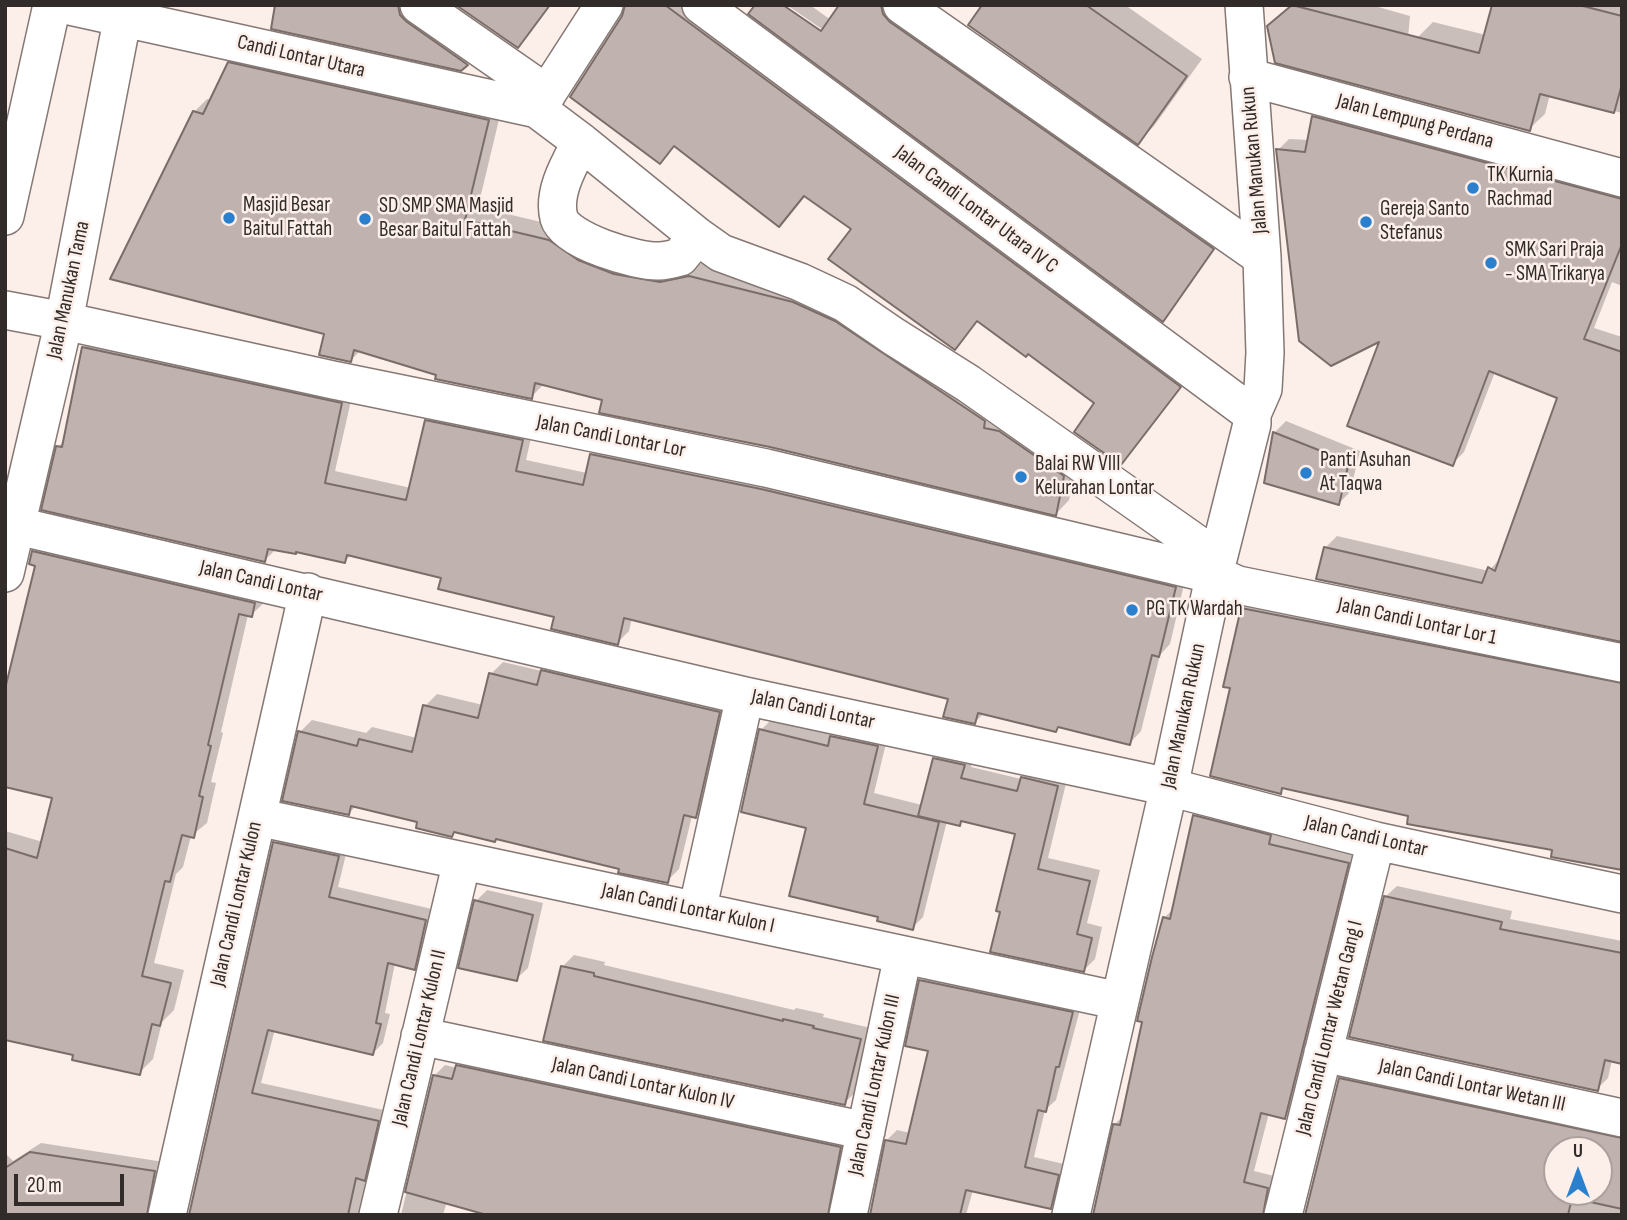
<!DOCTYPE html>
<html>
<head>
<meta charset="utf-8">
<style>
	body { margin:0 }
	#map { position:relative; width:1627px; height:1220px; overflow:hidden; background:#fceee9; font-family:"Sofia Sans Condensed",sans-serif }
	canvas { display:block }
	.frame { position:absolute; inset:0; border:7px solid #312c2a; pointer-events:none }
	.north { position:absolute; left:1543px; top:1136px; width:70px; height:70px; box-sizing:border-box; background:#fceee9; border:2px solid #aba09d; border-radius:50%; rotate:0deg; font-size:19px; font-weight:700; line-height:28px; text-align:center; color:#312c2a }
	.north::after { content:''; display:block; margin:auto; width:24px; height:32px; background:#2b80ce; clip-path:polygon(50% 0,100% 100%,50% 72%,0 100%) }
	.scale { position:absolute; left:14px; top:1174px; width:110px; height:32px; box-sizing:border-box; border:4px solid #312c2a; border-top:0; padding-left:9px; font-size:21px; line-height:24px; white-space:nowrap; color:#312c2a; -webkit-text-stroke:5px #fceee9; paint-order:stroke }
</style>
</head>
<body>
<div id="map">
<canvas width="1627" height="1220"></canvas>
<div class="frame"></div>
<div class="north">U</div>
<div class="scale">20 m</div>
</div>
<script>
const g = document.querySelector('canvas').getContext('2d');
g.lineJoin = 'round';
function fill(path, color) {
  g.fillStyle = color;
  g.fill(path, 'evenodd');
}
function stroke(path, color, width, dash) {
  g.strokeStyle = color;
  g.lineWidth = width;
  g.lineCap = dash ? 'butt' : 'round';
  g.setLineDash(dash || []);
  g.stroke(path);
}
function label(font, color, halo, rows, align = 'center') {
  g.font = font + ' "Sofia Sans Condensed",sans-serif';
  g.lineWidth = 5;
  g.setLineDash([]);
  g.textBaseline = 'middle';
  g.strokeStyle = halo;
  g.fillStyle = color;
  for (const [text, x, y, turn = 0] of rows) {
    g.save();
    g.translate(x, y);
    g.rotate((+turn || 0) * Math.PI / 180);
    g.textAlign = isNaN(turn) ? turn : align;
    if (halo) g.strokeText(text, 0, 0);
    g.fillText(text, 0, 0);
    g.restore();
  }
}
fill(new Path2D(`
	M363 5H411L476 54 461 69Z
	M459 5H551L518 46Z
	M626 5H685L1188 378 1147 430 1097 403 1028 352 978 319 955 348 853 228 623 17Z
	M787 5H810L831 20 841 5H896L1223 237 1173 308 1162 319 827 37 829 34Z
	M984 5H1125L1202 59 1154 126 1138 142Z
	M1291 5H1371L1410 16 1406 60 1410 61 1418 37 1433 22 1486 35 1494 5H1622V113L1550 94 1545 114 1529 129 1269 26Z
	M243 50 502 107 478 207 562 227 677 269 703 263 807 289 1076 463 1069 500 1056 514 544 384 531 397 438 374 361 350 351 360 326 332 194 112 207 99 212 100 230 64Z
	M1325 106 1622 185V286L1612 282 1594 328 1622 337V601L1606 623 1325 548 1337 536 1489 571 1502 556 1559 397 1495 372 1464 452 1452 464 1278 150 1289 139 1309 140 1314 117Z
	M95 336 353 392 335 471 411 488 427 421 438 410 533 429 526 460 587 473 591 455 603 443 1186 576 1170 644 1160 655 1141 731 1130 743 1060 726 1056 730 984 713 975 722 950 697 632 618 629 631 617 643 556 616 443 577 352 554 345 561 297 550 276 549 265 560 58 447 66 439 84 347Z
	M1286 421 1360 451 1350 492 1339 503 1266 482 1275 432Z
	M47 538 265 602 251 615H248L221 732 223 733 211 782 216 783 207 823 191 836 183 867 176 874 154 963 184 970 174 1010 162 1022 153 1059 139 1073 75 1054 5 1038V831L43 842 54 797 37 565 33 552Z
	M1254 597 1598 672 1554 849 1286 787 1280 792 1232 687 1242 608Z
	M555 659 731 700 708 804 696 816H692L679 869 667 881 621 867 498 837 495 840 456 831 452 835 420 821 356 806 349 813 300 732 312 720 366 733 372 727 417 738 425 706 437 694 483 705 491 674 503 662 542 671Z
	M772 719 835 734 843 726 888 735 874 793 922 805 934 759 945 748 975 754 971 767 1021 779 1033 767 1068 775 1048 858 1100 870 1087 923 1102 927 1095 959 1084 970 1017 833 963 820 959 824 947 821 923 917 912 928 880 916 808 827 761 730Z
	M1206 805 1359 851 1296 1106 1285 1117 1269 1113 1254 1171 1278 1177 1277 1215H1094L1115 1124 1123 1116 1164 918 1174 908 1194 816Z
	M285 833 348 846 338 887 436 910 424 957 414 968 395 963 385 1013 390 1014 383 1043 373 1053 275 1029 261 1083 388 1111 370 1215H190L275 843Z
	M1397 886 1512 911 1510 919 1622 941V1062L1612 1060 1608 1078 1597 1089 1385 897Z
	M487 890 543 903 528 968 516 979 476 901Z
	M574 955 605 962 604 965 794 1010 796 1008 824 1014 823 1017 871 1028 856 1092 844 1103 563 966Z
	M931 970 1082 1002 1056 1100 1045 1110 1034 1157 1068 1165 1061 1197 1050 1207 973 1190 966 1215H871L887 1140 897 1130 910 1133 930 1050 921 981Z
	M467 1056 850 1137 840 1215H493L447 1201 443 1215H401L435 1075 445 1065 457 1068Z
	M1352 1067 1622 1126V1215H1306L1340 1079ZM1557 1150H1599V1192H1557Z
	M41 1143 164 1162 159 1215H5V1153L13 1161Z`), '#0003');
const building = new Path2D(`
	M275 5H398L400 15 407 22 468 65 461 71 271 29Z
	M456 5H550L518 48Z
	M625 5H665L1181 387 1121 465 1074 432 1094 403 1028 354 1026 357 977 321 955 350 828 259 851 229 804 196 779 227 674 146 660 164 570 97 622 16Z
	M755 5H783L821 31 839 5H881L883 14 890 22 1214 249 1163 322 748 14Z
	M982 5H1086L1187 76 1138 145 968 25Z
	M1292 5 1479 53 1492 5H1579L1622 16V84L1614 113 1540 94 1530 131 1275 63 1267 26Z
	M228 62 489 120 465 220 549 240 578 260 614 274 660 282 689 276 793 302 835 321 985 421 984 428 999 431 1064 476 1056 516 770 447 599 413 602 400 535 383 532 399 435 379 436 375 354 350 351 362 319 355 324 334 110 279 193 111 203 114Z
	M1312 116 1622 199V244L1584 339 1622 352V642L1316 579 1324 547 1482 583 1488 567 1495 571 1557 398 1489 371 1453 466 1347 426 1379 342 1331 366 1299 341 1276 149 1305 152Z
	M82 347 342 403 325 483 406 500 425 420 523 440 516 471 583 485 590 454 761 489 1176 587 1159 657 1152 655 1130 745 1058 727 1056 732 978 713 975 724 943 717 948 699 624 618 618 645 551 629 554 617 438 589 441 578 347 555 345 563 296 552V554L268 549 265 562 41 510 56 446 62 447Z
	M1273 432 1349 462 1339 505 1264 483Z
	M32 551 255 603 252 617 239 614 208 745 211 746 199 796 203 797 194 838 182 835 170 882 165 881 142 976 171 983 160 1026 152 1024 140 1075 72 1060 73 1055 5 1040V848L37 858 52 798 5 787V689L35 566 29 564Z
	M1241 608 1622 683V870L1551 857 1552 850 1407 824 1408 816 1282 788 1281 794 1210 776 1230 688 1223 687Z
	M541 670 720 712 696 818 684 815 668 883 618 873 619 869 496 839 495 842 454 832 452 837 416 828 417 822 351 806 349 815 282 801 298 731 357 746 359 739 412 752 423 705 478 718 489 673 537 685Z
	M759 729 828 746 830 736 878 746 864 804 939 822 913 930 877 921 878 917 789 896 806 828 741 812Z
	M933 758 965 765 961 778 1017 791 1021 777 1058 786 1038 869 1090 881 1077 934 1092 938 1084 972 990 952 1000 912 996 911 1015 834 961 821 960 826 918 816Z
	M1193 815 1271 835 1269 844 1349 863 1285 1119 1261 1113 1244 1182 1268 1188 1263 1215H1093L1113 1124 1120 1125 1142 1022 1137 1021 1152 957 1163 917 1170 919Z
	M273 842 339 856 329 897 426 920 415 970 388 963 376 1023 381 1024 373 1055 268 1030 252 1093 379 1121 365 1181 356 1178 348 1215H189Z
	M1384 896 1502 922 1500 929 1622 953V1064L1605 1060 1598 1091 1349 1037Z
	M474 900 533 915 517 981 458 968Z
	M561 966 594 973V976L783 1021V1019L814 1026 813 1028 861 1039 845 1105 543 1041Z
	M919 980 1073 1012 1059 1067H1056L1046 1112 1038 1110 1025 1167 1059 1175 1051 1209 966 1190 960 1215H870L885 1140 906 1144 928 1051 905 1046Z
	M456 1065 841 1147 828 1215H487L405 1192 433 1075 452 1079Z
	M1339 1078 1622 1138V1209L1572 1198 1568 1215H1305ZM1557 1150H1599V1192H1557Z
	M30 1152 155 1171 147 1215H5V1168Z`);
fill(building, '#c0b2ae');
stroke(building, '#7a6d69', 2);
const minor = new Path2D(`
	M65 5 537 109 581 142 697 236 680 257C673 259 666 261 659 261 637 262 566 241 559 218 552 192 570 163 581 142
	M419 5 547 94
	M701 5 1252 414
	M902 5 1262 257
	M1248 77 1622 178
	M537 109 604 5
	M5 216 52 5
	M697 236 721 253 800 282 845 303 893 336 969 384 1218 559
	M5 310 64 321 333 380 766 468 1215 575 1238 585 1622 663
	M5 523 745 696 1169 787 1376 841 1622 894
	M5 573 64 321 125 5
	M257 817 1120 1001
	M697 911 745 696
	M420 1036 866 1131
	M1323 1053 1622 1118
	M167 1215 308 592
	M378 1215 462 861
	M848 1215 903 955
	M1071 1215 1169 787 1218 559 1252 424V414L1263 389 1265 353 1262 257 1244 5
	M1283 1215 1376 841`);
stroke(minor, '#857874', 40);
stroke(minor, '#fff', 37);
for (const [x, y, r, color] of [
	[1473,188,7,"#2b80ce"],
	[229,218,7,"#2b80ce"],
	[365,219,7,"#2b80ce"],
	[1366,222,7,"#2b80ce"],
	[1491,263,7,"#2b80ce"],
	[1306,473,7,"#2b80ce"],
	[1021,477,7,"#2b80ce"],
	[1132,610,7,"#2b80ce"]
]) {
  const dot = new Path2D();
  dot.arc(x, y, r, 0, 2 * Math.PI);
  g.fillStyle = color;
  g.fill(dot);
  stroke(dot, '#fceee9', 2.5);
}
label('21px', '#312c2a', '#fceee9', [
	["Candi Lontar Utara",301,57,13],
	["Jalan Lempung Perdana",1415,122,15],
	["Jalan Manukan Rukun",1255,160,-95],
	["Jalan Candi Lontar Utara IV C",976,210,37],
	["Jalan Manukan Tama",69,290,-78],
	["Jalan Candi Lontar Lor",611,437,11],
	["Jalan Candi Lontar",261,582,13],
	["Jalan Candi Lontar Lor 1",1417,622,12],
	["Jalan Candi Lontar",813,710,12],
	["Jalan Manukan Rukun",1184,716,-78],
	["Jalan Candi Lontar",1366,837,13],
	["Jalan Candi Lontar Kulon",237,904,-77],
	["Jalan Candi Lontar Kulon I",688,909,12],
	["Jalan Candi Lontar Wetan Gang I",1330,1028,-76],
	["Jalan Candi Lontar Kulon II",420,1038,-77],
	["Jalan Candi Lontar Kulon IV",643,1084,12],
	["Jalan Candi Lontar Kulon III",875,1085,-78],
	["Jalan Candi Lontar Wetan III",1472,1086,12]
]);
label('21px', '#312c2a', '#fceee9', [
	["TK Kurnia",1487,176],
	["Rachmad",1487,200],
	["Masjid Besar",243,206],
	["Baitul Fattah",243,230],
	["SD SMP SMA Masjid",379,207],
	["Besar Baitul Fattah",379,231],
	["Gereja Santo",1380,210],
	["Stefanus",1380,234],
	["SMK Sari Praja",1505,251],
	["- SMA Trikarya",1505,275],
	["Panti Asuhan",1320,461],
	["At Taqwa",1320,485],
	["Balai RW VIII",1035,465],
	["Kelurahan Lontar",1035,489],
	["PG TK Wardah",1146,610]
], 'left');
</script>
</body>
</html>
